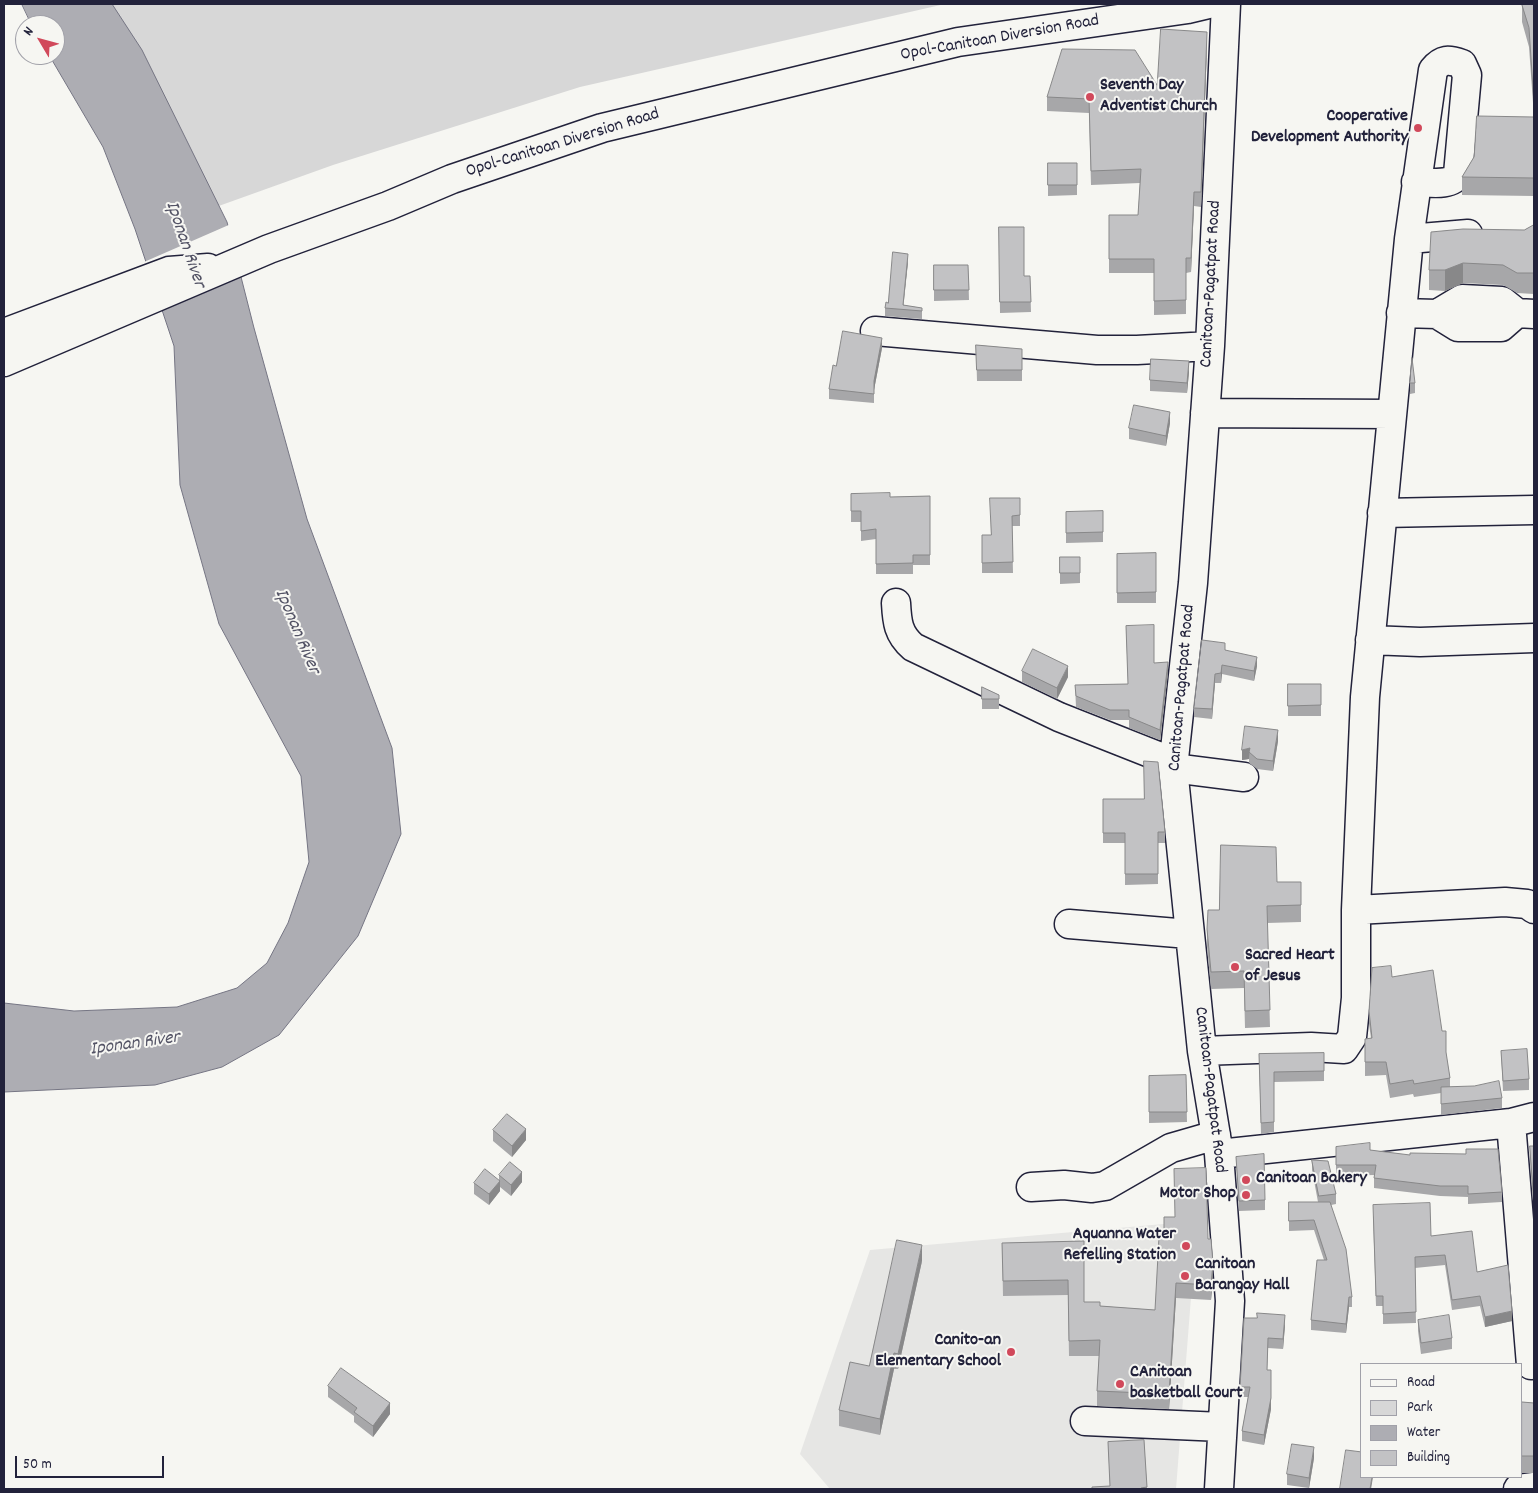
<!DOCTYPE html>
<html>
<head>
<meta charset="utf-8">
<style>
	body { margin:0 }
	#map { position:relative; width:1538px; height:1493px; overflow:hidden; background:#f6f6f2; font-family:Dekko,sans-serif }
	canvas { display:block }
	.frame { position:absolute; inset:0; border:5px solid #22223b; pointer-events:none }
	.legend { position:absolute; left:1360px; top:1363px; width:162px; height:115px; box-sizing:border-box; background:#f6f6f2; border:1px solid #a1a1a9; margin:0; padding:6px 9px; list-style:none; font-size:15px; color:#22223b }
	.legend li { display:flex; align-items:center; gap:10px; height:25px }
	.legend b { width:25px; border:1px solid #a1a1a9 }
	.north { position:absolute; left:15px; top:15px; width:50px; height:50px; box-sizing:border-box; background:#f6f6f2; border:1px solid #a1a1a9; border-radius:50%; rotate:307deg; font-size:14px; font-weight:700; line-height:20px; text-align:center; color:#22223b }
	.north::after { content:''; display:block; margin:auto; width:18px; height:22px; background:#d1495b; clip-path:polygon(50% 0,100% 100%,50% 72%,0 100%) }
	.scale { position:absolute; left:15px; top:1456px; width:149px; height:22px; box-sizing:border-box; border:2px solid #22223b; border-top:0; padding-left:6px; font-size:15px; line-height:18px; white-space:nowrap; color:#22223b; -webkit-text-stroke:4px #f6f6f2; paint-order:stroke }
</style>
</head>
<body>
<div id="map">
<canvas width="1538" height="1493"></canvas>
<div class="frame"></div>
<ul class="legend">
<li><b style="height:6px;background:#f6f6f2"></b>Road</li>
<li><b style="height:14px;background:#d7d7d7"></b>Park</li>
<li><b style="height:14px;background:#adadb3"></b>Water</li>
<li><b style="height:14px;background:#c2c2c4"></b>Building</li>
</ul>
<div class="north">N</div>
<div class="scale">50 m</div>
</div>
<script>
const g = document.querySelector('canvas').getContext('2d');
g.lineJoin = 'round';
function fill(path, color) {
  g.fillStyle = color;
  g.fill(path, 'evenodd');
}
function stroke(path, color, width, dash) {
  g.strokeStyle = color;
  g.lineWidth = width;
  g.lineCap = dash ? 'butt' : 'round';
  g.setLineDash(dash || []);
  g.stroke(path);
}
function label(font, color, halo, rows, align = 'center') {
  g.font = font + ' Dekko,sans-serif';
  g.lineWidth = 4;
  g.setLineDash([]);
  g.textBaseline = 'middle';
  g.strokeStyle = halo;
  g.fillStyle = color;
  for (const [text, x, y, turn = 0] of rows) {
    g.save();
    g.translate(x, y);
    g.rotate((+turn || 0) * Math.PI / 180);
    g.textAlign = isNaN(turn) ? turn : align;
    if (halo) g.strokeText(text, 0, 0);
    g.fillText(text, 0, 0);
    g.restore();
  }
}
fill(new Path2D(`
	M1197 1221 1176 1489H830L800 1454 870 1250Z`), '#e6e6e4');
fill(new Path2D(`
	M92 4H945L580 87 333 165 202 212Z`), '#d7d7d7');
const water = new Path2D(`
	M22 4H112L142 50 227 222 254 328 307 519 392 748 401 834 358 936 279 1035 222 1067 155 1085 4 1092V1003L74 1011 177 1007 237 988 267 963 288 923 309 862 301 776 219 624 180 485 174 346 135 229 103 147 49 55H55V25H32Z`);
fill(water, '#adadb3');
stroke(water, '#757583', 1);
fill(new Path2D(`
	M231 224 243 273 159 310 144 262Z`), '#f6f6f2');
const minor = new Path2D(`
	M1409 239 1433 70C1442 59 1448 59 1462 64L1467 75 1458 174C1451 187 1428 182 1416 182
	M1401 313 1437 314 1458 327H1501L1517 313
	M1437 314 1462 299 1502 301 1517 313 1534 314
	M875 331 1097 350H1137L1210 346
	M1205 413 1392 414
	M1382 513 1534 510
	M896 603C897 622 898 634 913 647L1059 717 1173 762
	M1370 640 1420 642 1534 638
	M1173 768 1244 777
	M1356 910 1505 902 1527 904 1534 909
	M1069 924 1189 934
	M1202 1051 1311 1047 1344 1049 1352 1037 1356 998V910L1365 697 1409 239 1468 234
	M1511 1123 1531 1365
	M1219 1154 1511 1123 1534 1117
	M1031 1187 1064 1185 1092 1188 1105 1186 1171 1148 1216 1135
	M1085 1421 1222 1427
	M1219 1489 1230 1301 1219 1154 1202 1051 1173 768 1193 583 1210 346 1226 4
	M1518 1489 1534 1487`);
const major = new Path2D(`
	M4 333 169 271 208 268
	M4 362 269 249 388 206 452 179 602 128 958 42 1188 9 1209 4`);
stroke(minor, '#22223b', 31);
stroke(major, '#22223b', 31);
stroke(minor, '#f6f6f2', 28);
stroke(major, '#f6f6f2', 28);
fill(new Path2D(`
	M1522 4H1534V196L1462 195V177L1474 157 1534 117 1529 47 1522 22Z
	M1207 46 1201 207 1194 206 1191 272 1186 273V314L1154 315V273H1109V215H1138L1140 183 1091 185 1089 113 1047 111V97L1157 85Z
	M1048 163H1077V195L1048 196Z
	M1534 225V294L1517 293 1503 285 1463 283 1445 291 1429 290V270L1524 230Z
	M999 227 1024 276H1030L1031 312 1000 313Z
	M908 262 903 305 922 308V319L885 316V308Z
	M934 265H968L969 300 934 301Z
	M976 345 1022 349V381H977Z
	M882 348 874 390V403L829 399V389L836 366Z
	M1189 372 1187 393 1150 391V380Z
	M1410 383H1415V393L1410 394Z
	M1170 423 1166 446 1129 439V428Z
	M851 494 890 497 930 496V565H913V574H876V539L861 541V522H851Z
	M1020 498V526H1012L1013 573H982V535H991Z
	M1103 511V542L1066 543V512Z
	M1156 553V603H1117V554Z
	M1060 557H1080V583L1060 584Z
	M1126 626 1154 663 1168 673 1160 740 1129 728V720H1110L1076 707 1075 685 1128 684Z
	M1225 650 1257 666 1254 681 1222 674 1221 683H1215L1212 719 1194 717V708Z
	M1022 671 1068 677 1057 699 1022 682Z
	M1288 684H1321V716H1288Z
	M982 687 999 695V709H982Z
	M1278 741 1273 771 1257 769 1249 763V759L1242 760V750Z
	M1103 799 1165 832V843H1158V884L1125 885V843H1103Z
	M1277 882H1301V922L1267 923 1270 1027 1245 1028 1244 988 1211 989 1207 946V929L1219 910Z
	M1392 977 1446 1053 1450 1078V1087L1502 1098V1108L1441 1115V1093L1414 1097 1413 1094 1390 1098 1386 1075 1365 1076V1039L1371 1038 1369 1024V1011Z
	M1501 1051 1529 1079V1090L1503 1091Z
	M1324 1053V1081L1274 1082V1132L1261 1134 1259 1054Z
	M1186 1075 1187 1122 1149 1123V1076Z
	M493 1130 526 1140 512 1157 493 1141Z
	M1530 1146H1534V1215L1530 1159Z
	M1336 1147 1370 1150 1502 1192V1202L1468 1204V1197L1440 1196 1374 1188V1175L1336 1176Z
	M1236 1157 1265 1200V1210L1239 1211Z
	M1312 1160 1336 1194V1204L1331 1205 1352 1297V1307H1349L1346 1333 1311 1330V1320L1324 1260 1314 1230 1289 1231V1202H1318L1312 1170Z
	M499 1175 522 1182 511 1196 500 1187V1191L489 1205 474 1194V1183L499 1180Z
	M1373 1216 1431 1236 1477 1272 1512 1321 1485 1327 1480 1306 1452 1310 1445 1265 1415 1268 1416 1323 1383 1324V1306H1376Z
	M1208 1239 1213 1278 1211 1300 1176 1298 1169 1409 1097 1406V1391L1099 1356H1069L1068 1295 1003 1296 1002 1243 1084 1241V1302L1100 1306 1155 1310Z
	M922 1261 898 1369H894L880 1435 839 1426V1410L869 1366Z
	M1244 1318 1285 1325 1283 1349 1268 1348 1267 1370 1271 1409 1264 1445 1242 1441V1431L1248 1397H1240Z
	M1418 1320 1452 1338V1349L1421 1354 1418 1331Z
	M328 1386 390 1414 373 1437 354 1422V1416L328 1397Z
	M1522 1402 1534 1403V1473H1522Z
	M1144 1440 1147 1489H1092L1110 1486 1108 1442Z
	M1314 1458 1309 1488 1287 1485V1474Z`), '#a7a7a9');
fill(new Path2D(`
	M1207 32V46L1201 207V192Z
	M1194 192V206L1191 272V258Z
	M908 254V262L903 310V305Z
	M1463 263V283L1445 291V270Z
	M882 338V348L874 390V381Z
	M1189 361V372L1187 393V383Z
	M1170 412V423L1166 446V436Z
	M1257 657V666L1254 681V671Z
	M1168 662V673L1160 740V730Z
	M1222 665V674L1221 683V673Z
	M1068 666V677L1057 699V688Z
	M1215 674V683L1212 719V709Z
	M1278 730V741L1273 771V761Z
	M1250 748 1249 759 1242 760V750Z
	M526 1129V1140L512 1157V1146Z
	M522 1172V1182L511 1196V1185Z
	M500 1181V1191L489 1205V1194Z
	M922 1245V1261L898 1369V1354Z
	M1213 1263V1278L1211 1300V1285Z
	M1176 1283V1298L1169 1409V1394Z
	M1349 1297V1307L1346 1333V1324Z
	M1512 1311V1321L1485 1327V1317Z
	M1285 1315V1325L1283 1349V1339Z
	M894 1353V1369L880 1435V1419Z
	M1271 1380V1409L1264 1445V1435Z
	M390 1403V1414L373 1437V1426Z
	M1314 1447V1458L1309 1488V1478Z
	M1372 1477H1373L1371 1489H1370Z`), '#888889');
const building = new Path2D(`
	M1522 4H1534V104L1529 28Z
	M1161 29 1207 32 1201 192H1194L1191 258H1186V300L1154 301V259H1109V215H1138L1141 169 1091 171 1089 99 1047 97 1062 49 1135 50 1157 85Z
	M1477 116 1534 117V178L1462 177 1474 157Z
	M1048 163H1077V185H1048Z
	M1534 225V273H1517L1503 265 1463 263 1445 270H1429L1431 232 1463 229 1524 230Z
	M999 227H1024V276H1030L1031 302H1000Z
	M893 252 908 254 903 305 922 308V311L885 308 886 302 888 303Z
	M934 265H968L969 290H934Z
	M843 331 882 338 874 381V394L829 389 833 365 836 366Z
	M976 345 1022 349V370H977Z
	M1412 358 1415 383H1410Z
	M1151 359 1189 361 1187 383 1150 380Z
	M1134 405 1170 412 1166 436 1129 428Z
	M890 493V497L930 496V555H913V563L876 564V529L861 531V511H851V494Z
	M990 498H1020V515L1012 516 1013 562 982 563V535H991Z
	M1103 511V532L1066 533V512Z
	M1156 553V592L1117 593V554Z
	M1060 557H1080V573H1060Z
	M1154 625V663L1168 662 1160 730 1129 717V710H1110L1076 696 1075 685 1128 684 1126 626Z
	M1202 640 1225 643V650L1257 657 1254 671 1222 665 1221 673 1215 674 1212 709 1194 708Z
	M1033 649 1068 666 1057 688 1022 671Z
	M1288 684H1321V705L1288 706Z
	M982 687 999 695V699H982Z
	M1245 726 1278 730 1273 761 1257 759 1249 752 1250 748 1242 750Z
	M1144 761 1158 762 1165 832H1158V874H1125V833H1103V799H1144Z
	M1221 845 1276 847 1277 882H1301V905L1267 906 1270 1010 1245 1011 1244 971 1211 972 1207 929 1208 910H1219Z
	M1391 966 1392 977 1433 970 1442 1031H1446V1052L1450 1078 1414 1084 1413 1080 1390 1084 1386 1062H1365V1039L1372 1038 1369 1011 1372 968Z
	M1527 1049 1529 1079 1503 1081 1501 1051Z
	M1324 1053V1071L1274 1072V1122L1261 1123 1259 1054Z
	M1186 1075 1187 1112H1149V1076Z
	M1499 1081 1502 1098 1441 1104V1087L1474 1086Z
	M507 1114 526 1129 512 1146 493 1130Z
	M1370 1143V1150L1410 1155V1153L1466 1154V1149H1498L1502 1192 1468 1194V1186H1440L1374 1178 1376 1165H1336V1147Z
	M1530 1146H1534V1202Z
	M1264 1154 1265 1200 1239 1201 1236 1157Z
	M1312 1160 1328 1161 1336 1194 1319 1196Z
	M510 1162 522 1172 511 1185 499 1175Z
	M1206 1168 1208 1239H1211L1213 1263 1211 1285 1176 1283 1169 1394 1097 1391 1100 1340 1069 1341 1068 1280 1003 1281 1002 1243 1084 1241V1302H1100V1306L1155 1310 1159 1237H1164V1217H1175L1174 1169Z
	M485 1169 500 1181 489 1194 474 1183Z
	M1289 1202H1330L1346 1249 1352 1297H1349L1346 1324 1311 1320 1317 1260H1327L1314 1220 1289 1221Z
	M1430 1203 1431 1236 1472 1231 1477 1272 1508 1265 1512 1311 1485 1317 1480 1296 1452 1300 1445 1255 1415 1257 1416 1312 1383 1314V1296H1376L1373 1205Z
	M897 1240 922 1245 898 1354 894 1353 880 1419 839 1410 850 1362 869 1366Z
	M1257 1313 1285 1315 1283 1339 1268 1338 1267 1370H1271V1398L1264 1435 1242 1431 1250 1387H1240L1244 1318H1257Z
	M1449 1315 1452 1338 1421 1343 1418 1320Z
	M341 1368 390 1403 373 1426 354 1412 357 1408 328 1386Z
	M1522 1402 1534 1403V1456H1522Z
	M1144 1440 1147 1487 1141 1488V1489H1092V1487L1110 1486 1108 1442Z
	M1292 1444 1314 1447 1309 1478 1287 1474Z
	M1346 1450 1362 1452V1477H1372L1370 1489H1340Z`);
fill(building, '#c2c2c4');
stroke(building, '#888889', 1);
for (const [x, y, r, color] of [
	[1090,97,5,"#d1495b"],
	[1418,128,5,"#d1495b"],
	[1235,967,5,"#d1495b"],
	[1246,1180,5,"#d1495b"],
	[1246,1195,5,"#d1495b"],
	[1186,1246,5,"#d1495b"],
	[1185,1276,5,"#d1495b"],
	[1011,1352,5,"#d1495b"],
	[1120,1384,5,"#d1495b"]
]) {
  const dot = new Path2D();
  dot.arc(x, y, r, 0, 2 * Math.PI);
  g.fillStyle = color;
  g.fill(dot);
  stroke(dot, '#f6f6f2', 2);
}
label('18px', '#22223b', '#f6f6f2', [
	["Opol-Canitoan Diversion Road",1000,39,-10],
	["Opol-Canitoan Diversion Road",563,144,-17],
	["Canitoan-Pagatpat Road",1212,284,-87],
	["Canitoan-Pagatpat Road",1183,688,-85],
	["Canitoan-Pagatpat Road",1209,1090,83]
]);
label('bold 18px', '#22223b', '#f6f6f2', [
	["Seventh Day",1100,87],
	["Adventist Church",1100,108],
	["Cooperative",1408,118,"right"],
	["Development Authority",1408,139,"right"],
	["Sacred Heart",1245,957],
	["of Jesus",1245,978],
	["Canitoan Bakery",1256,1180],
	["Motor Shop",1236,1195,"right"],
	["Aquanna Water",1176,1236,"right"],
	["Refelling Station",1176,1257,"right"],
	["Canitoan",1195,1266],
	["Barangay Hall",1195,1287],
	["Canito-an",1001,1342,"right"],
	["Elementary School",1001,1363,"right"],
	["CAnitoan",1130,1374],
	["basketball Court",1130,1395]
], 'left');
label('italic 19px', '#535365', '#f6f6f2', [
	["Iponan River",184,245,71],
	["Iponan River",296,632,67],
	["Iponan River",135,1045,-8]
]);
</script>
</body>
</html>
